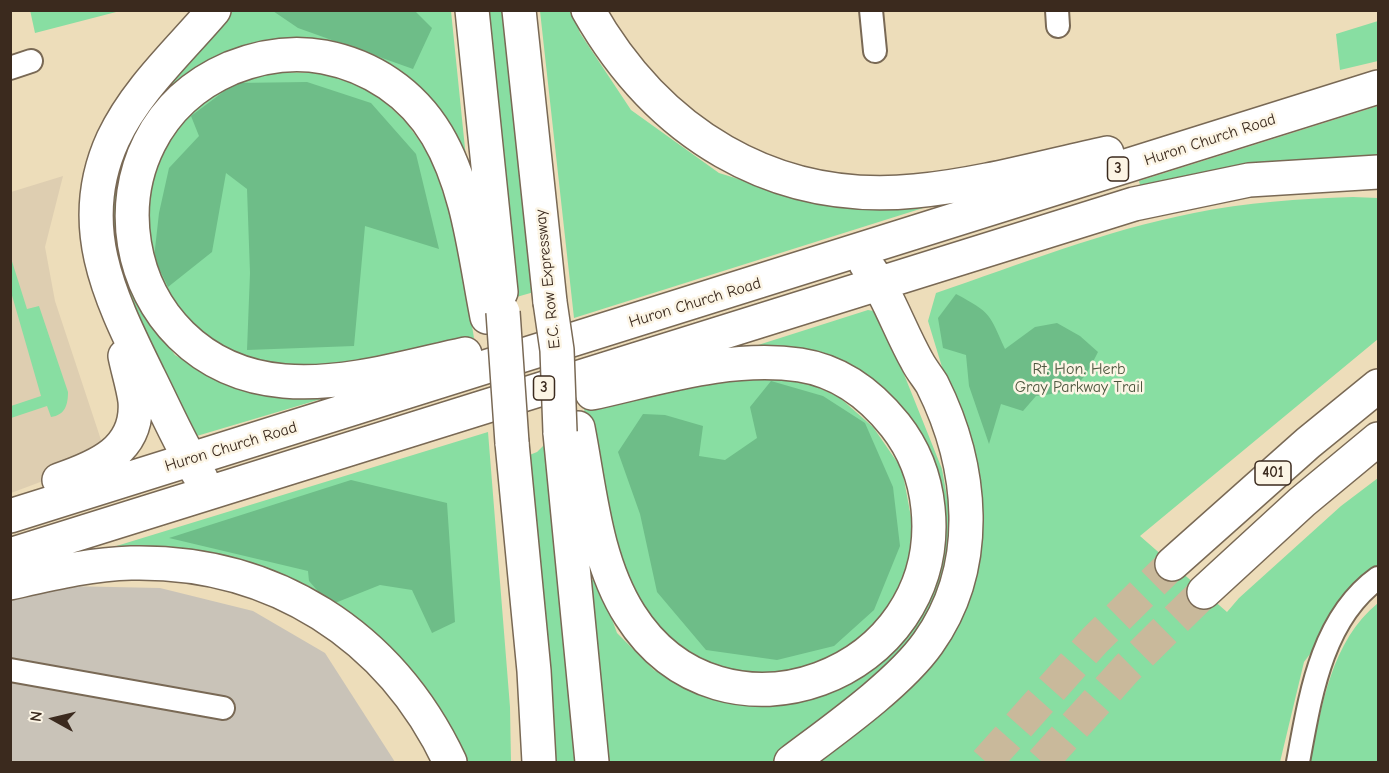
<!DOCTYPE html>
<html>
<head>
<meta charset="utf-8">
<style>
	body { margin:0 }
	#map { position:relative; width:1389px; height:773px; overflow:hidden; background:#edddba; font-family:"Comic Neue",sans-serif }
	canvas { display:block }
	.frame { position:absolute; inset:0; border:12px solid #3b2a1e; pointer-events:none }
	.north { position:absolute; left:24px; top:689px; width:60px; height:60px; -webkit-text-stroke:4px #fcf5e5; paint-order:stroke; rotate:278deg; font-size:16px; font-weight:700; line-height:24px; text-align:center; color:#3b2a1e }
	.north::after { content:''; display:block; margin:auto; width:21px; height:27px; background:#3b2a1e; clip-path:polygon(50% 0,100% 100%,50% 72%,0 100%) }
</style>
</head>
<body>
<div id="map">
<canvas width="1389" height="773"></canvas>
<div class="frame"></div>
<div class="north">N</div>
</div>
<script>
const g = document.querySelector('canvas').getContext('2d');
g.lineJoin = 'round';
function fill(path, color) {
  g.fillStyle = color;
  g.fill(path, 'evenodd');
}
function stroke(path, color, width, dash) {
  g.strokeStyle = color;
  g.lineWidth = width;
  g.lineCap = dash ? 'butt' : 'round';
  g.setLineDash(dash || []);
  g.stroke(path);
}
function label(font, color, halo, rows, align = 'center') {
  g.font = font + ' "Comic Neue",sans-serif';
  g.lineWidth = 5;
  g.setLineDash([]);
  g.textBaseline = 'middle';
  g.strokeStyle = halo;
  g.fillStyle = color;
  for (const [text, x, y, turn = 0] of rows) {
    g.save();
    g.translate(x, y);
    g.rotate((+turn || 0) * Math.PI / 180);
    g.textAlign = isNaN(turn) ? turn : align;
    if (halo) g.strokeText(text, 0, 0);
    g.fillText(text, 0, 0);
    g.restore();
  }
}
fill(new Path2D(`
	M63 176 45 247 55 301 102 443 83 466 11 493V192Z`), '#deceb1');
fill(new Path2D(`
	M17 585 160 588 253 611 325 653 395 762H11L10 587Z`), '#c9c3b8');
fill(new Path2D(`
	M30 10H120V11L35 33Z
	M230 11H451L467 168 339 52 180 91 121 236 133 297 175 355 224 384 288 394 328 397 190 438 121 302 107 198 143 107Z
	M480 11H506L534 292 513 298Z
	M540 11H572L580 33 631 110 719 173 816 203 958 197 574 318Z
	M1378 21V61L1340 70 1336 34Z
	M272 72 323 73 373 91 406 122 431 157 457 234 474 338 336 368 262 372 204 347 148 274 144 183 160 142 219 88Z
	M1378 106V160L1141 189 1139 181Z
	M1353 197 1378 198V339L1140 536 1227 612 1239 598 1341 506 1378 478V568L1372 572 1304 662 1280 762H817L849 740 930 666 966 446 928 321 936 293C1021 264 1106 230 1194 213 1246 202 1299 199 1353 197Z
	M10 255 27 309 39 306 68 392C68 405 65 415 51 417L47 406 11 418V406L41 396 11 292Z
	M868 310 879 312 942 469 950 514 946 569 936 607 909 652 775 762H605L587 582 597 578 617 633 654 670 692 691 731 702 770 703 808 699 869 669 923 597 904 420 733 353Z
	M730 376H792L839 397 873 427 902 469 913 528 907 576 880 625 849 656 755 681 697 666 627 593 606 528 584 409 659 395Z
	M488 432 510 707 511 762H463L286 587 61 563Z
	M544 445 561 578 579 762H549L527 456 537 452Z
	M1378 603V762H1310C1322 706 1331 641 1378 603Z`), '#88dea2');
fill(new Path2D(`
	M273 11H415L432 28 413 69 298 28Z
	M307 82 371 103 416 154 439 249 365 226 354 346 247 350 250 273 247 189 226 173 212 252 168 287 154 258 159 213 169 168 199 136 191 116 235 83Z
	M956 294C992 313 989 314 1005 349L1035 327 1057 323 1080 336 1098 352C1081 386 1076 392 1036 396L1023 411 1001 404 989 444 969 386 966 355 943 348 938 318Z
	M771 381 823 396 865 423 893 487 900 546 874 610 834 646 777 660 706 650 657 592 640 514 618 452 643 414 665 415 703 426 699 456 725 460 757 438 750 407Z
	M351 480 447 503 455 622 432 633 412 590 380 585 330 605 309 581 308 571 169 538Z`), '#6ebd88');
stroke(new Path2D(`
	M986 762 1095 640 1172 564
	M1042 762 1127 668 1204 592`), '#c9b99b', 33, [33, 16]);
const minor = new Path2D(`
	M871 10 875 51
	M1057 10 1058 26
	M10 68 31 61
	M10 670 223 708
	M1298 762C1310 698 1321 619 1378 578`);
const highway = new Path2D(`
	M472 10 501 292
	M519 10 550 302
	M588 10C657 132 772 205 915 191 979 185 1043 167 1107 153
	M465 354C406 367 344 386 284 381 112 366 75 135 231 68 261 56 292 51 324 57 371 66 412 93 437 135 469 189 475 257 487 317
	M578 428C590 489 595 560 630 615 722 760 945 676 928 508 925 478 914 449 895 425 871 395 839 371 800 365 730 355 660 378 592 393
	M560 433 592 762
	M512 443 534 671 539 762
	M201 478C181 446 166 411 149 377 111 299 73 226 113 139 136 90 179 51 214 10
	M59 480C97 467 139 450 135 401 133 386 128 371 125 356
	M10 516 1378 87
	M10 555 1134 204 1249 180 1378 172
	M1172 564 1308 443 1378 386
	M10 583C50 574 91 564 131 563 273 560 390 635 450 762
	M1204 592 1302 502 1378 439
	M791 762C832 731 899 684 928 643 983 566 973 466 932 384 927 376 921 369 917 361 899 329 888 294 866 264`);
stroke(minor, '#796955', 26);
stroke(highway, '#796955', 36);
stroke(minor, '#fff', 22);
stroke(highway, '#fff', 33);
const highwayBridge = new Path2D(`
	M550 302 557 350 560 432
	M503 312 512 443`);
stroke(highwayBridge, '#796955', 36, []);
stroke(highwayBridge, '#fff', 33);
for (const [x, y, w] of [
	[1118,169,21],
	[544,388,21],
	[1273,473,36]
]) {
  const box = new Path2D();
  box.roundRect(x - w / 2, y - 12, w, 24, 4.5);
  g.fillStyle = '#fcf5e5';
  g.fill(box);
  stroke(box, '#3b2a1e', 1.5);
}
label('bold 15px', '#3b2a1e', null, [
	["3",1118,169],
	["3",544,388],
	["401",1273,473]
]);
label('16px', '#3b2a1e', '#fcf5e5', [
	["Huron Church Road",1210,140,-18],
	["E.C. Row Expressway",548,279,-96],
	["Huron Church Road",695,303,-17],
	["Huron Church Road",231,447,-17]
]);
label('16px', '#4e573f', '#fcf5e5', [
	["Rt. Hon. Herb",1079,369],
	["Gray Parkway Trail",1079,387]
]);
</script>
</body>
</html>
